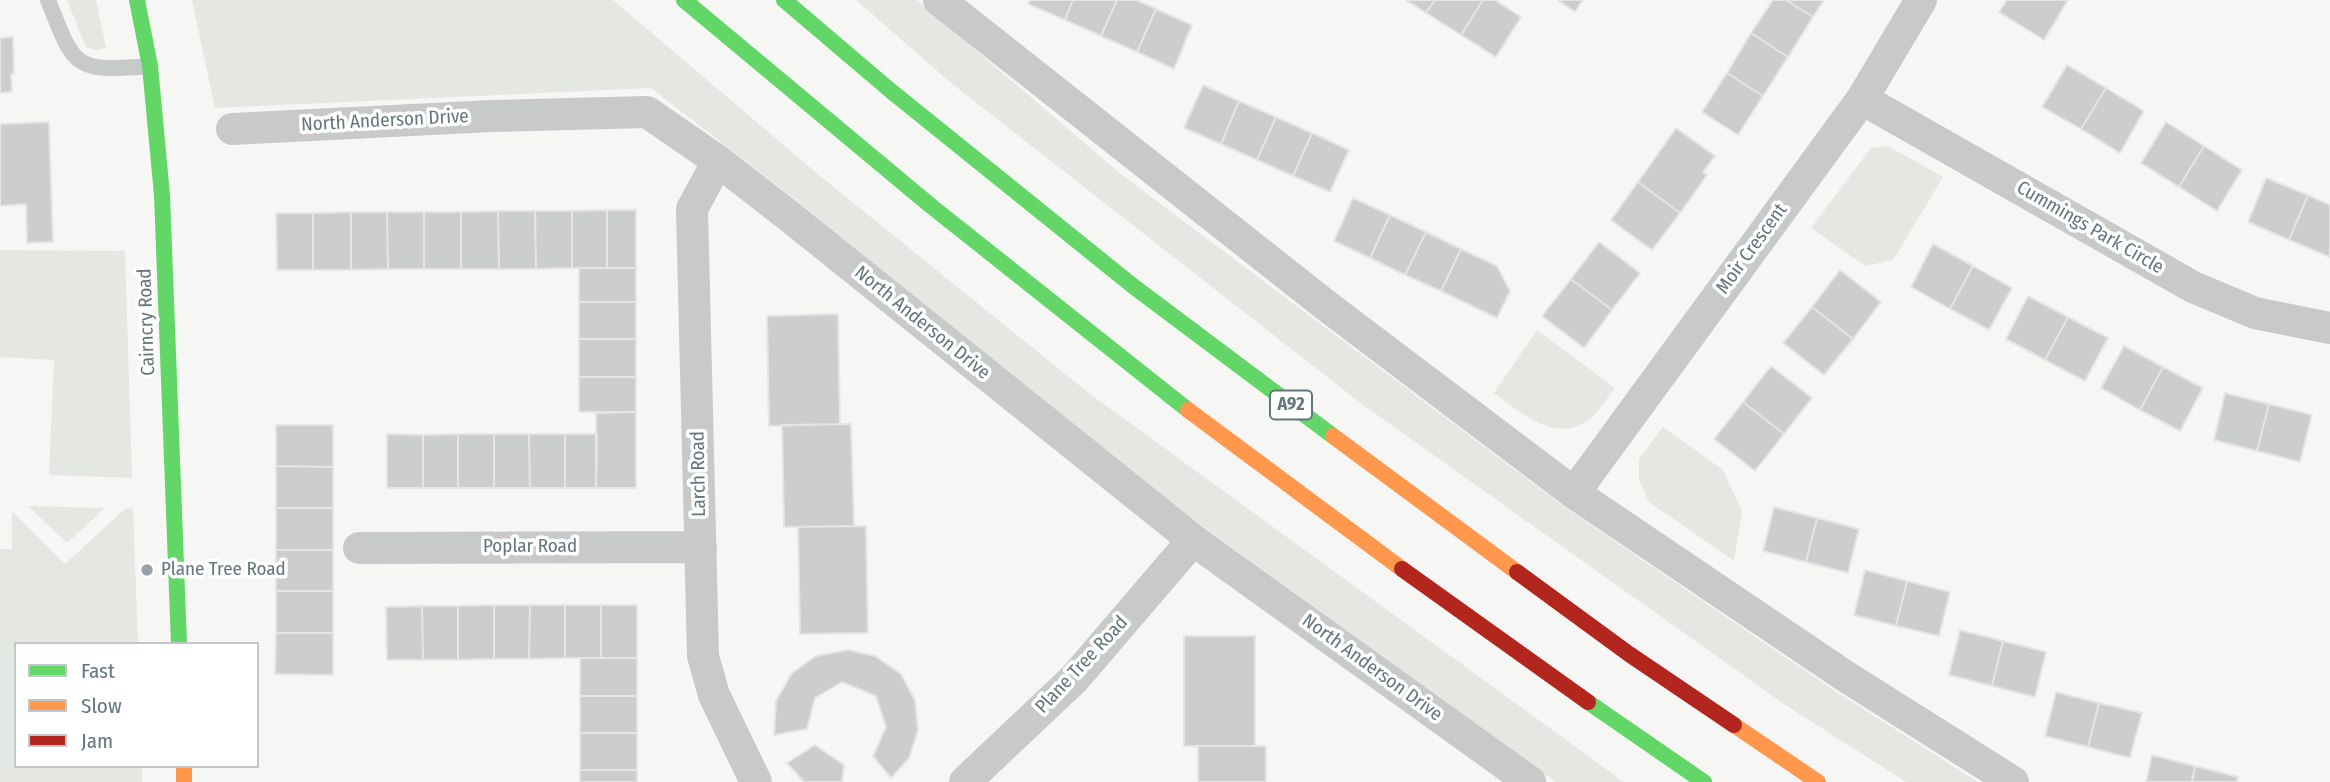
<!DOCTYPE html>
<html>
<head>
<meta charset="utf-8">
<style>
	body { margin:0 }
	#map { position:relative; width:2330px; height:782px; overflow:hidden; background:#f6f6f5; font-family:"Fira Sans Condensed",sans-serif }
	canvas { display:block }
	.legend { position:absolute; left:14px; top:642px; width:245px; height:126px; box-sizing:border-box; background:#fff; border:2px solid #c1c8cb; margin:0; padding:9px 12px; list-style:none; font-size:21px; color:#63757d }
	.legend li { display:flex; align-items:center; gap:14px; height:35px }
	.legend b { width:35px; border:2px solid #c1c8cb }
</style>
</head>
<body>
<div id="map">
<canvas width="2330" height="782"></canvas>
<ul class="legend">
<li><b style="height:9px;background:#63d668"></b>Fast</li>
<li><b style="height:9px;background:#ff974d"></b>Slow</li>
<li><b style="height:9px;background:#b3261e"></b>Jam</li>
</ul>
</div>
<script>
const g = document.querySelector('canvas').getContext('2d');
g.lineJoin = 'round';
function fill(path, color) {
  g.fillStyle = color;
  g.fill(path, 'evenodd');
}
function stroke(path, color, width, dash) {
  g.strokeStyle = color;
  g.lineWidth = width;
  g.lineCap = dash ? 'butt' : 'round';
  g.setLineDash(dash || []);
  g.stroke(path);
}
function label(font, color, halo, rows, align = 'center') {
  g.font = font + ' "Fira Sans Condensed",sans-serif';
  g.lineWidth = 7;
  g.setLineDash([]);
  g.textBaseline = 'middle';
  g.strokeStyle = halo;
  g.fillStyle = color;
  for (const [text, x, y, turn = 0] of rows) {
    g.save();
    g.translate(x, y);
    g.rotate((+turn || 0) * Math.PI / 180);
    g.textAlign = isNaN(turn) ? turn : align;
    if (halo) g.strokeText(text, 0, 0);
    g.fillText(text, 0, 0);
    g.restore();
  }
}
fill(new Path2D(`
	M67 0H96L106 48 97 50 86 47Z
	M192 0H613L820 176 1090 394 1624 782H1556L1133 476 801 204 651 88 215 108Z
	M856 0H917L1122 175 1563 506 1835 691 1978 782H1906L1784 704 1363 405 951 83Z
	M1888 146 1943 177 1893 260 1865 266 1811 228 1871 148Z
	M0 250 125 251 132 478 49 475 54 360 0 357Z
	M1537 330 1615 388C1607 398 1600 411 1591 418 1556 446 1522 413 1494 393Z
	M1663 427 1723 470 1742 511 1734 561 1649 502 1639 480V459Z
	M28 506 105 508 67 543Z
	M126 508 133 509 138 644H16V766H142V782H0V549H12V511L65 564Z`), '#e5e7e2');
const building = new Path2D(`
	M1030 0H1073L1065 20 1028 4Z
	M1073 0H1117L1101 36 1065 20Z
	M1117 0H1136L1156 9 1137 52 1101 36Z
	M1406 0H1435L1426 13Z
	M1435 0H1483L1461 35 1426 13Z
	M1483 0H1495L1521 17 1496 57 1461 35Z
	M1558 0H1583L1575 12Z
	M1773 0H1786L1813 17 1788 57 1751 33Z
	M1786 0H1824L1813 17Z
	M2007 0H2068L2044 40 1999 12Z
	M1156 9 1192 25 1174 69 1137 52Z
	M1751 33 1788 57 1763 96 1727 73Z
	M13 37 14 74H11L12 92 0 93V38Z
	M2067 65 2106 88 2081 129 2042 107Z
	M1727 73 1763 96 1738 135 1702 112Z
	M1203 85 1239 101 1221 144 1184 128Z
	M2106 88 2144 111 2120 153 2081 129Z
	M1239 101 1276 117 1257 160 1221 144Z
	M1276 117 1312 133 1293 176 1257 160Z
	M49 122 53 242 27 243 26 204 0 206V124Z
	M2166 122 2204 146 2179 187 2141 163Z
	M1676 128 1715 156 1703 172 1707 175 1680 213 1638 182Z
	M1312 133 1349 150 1330 192 1293 176Z
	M2204 146 2242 170 2217 211 2179 187Z
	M2266 178 2308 195 2289 240 2248 222Z
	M1638 182 1680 213 1652 250 1611 220Z
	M2308 195 2330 205V257L2289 240Z
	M1353 198 1390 215 1370 258 1334 241Z
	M607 210H636V268H607Z
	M607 210V268H572V211Z
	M498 211 499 269H461V212Z
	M498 211H535L536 269H499Z
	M535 211H572V268L536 269Z
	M351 212V270H313V213Z
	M351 212H387L388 269 351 270Z
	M387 212H424V269H388Z
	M424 212H461V269H424Z
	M276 213H313V270H277Z
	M1390 215 1426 232 1405 275 1370 258Z
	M1426 232 1461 249 1441 291 1405 275Z
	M1599 242 1640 273 1612 310 1571 279Z
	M1933 244 1973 266 1950 309 1911 287Z
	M1461 249 1497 266 1510 291 1497 318 1441 291Z
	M1973 266 2012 288 1989 330 1950 309Z
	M579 268H636V302H579Z
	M1840 270 1881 302 1853 339 1812 307Z
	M1571 279 1612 310 1584 348 1542 316Z
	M2028 296 2068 317 2045 360 2006 339Z
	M579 302H636V339H579Z
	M1812 307 1853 339 1824 375 1783 343Z
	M838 314 840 424 769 426 767 316Z
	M2068 317 2108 338 2085 381 2045 360Z
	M579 339H636V377H579Z
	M2124 346 2163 367 2140 410 2101 388Z
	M1771 366 1812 398 1784 434 1743 402Z
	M2163 367 2203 388 2180 431 2140 410Z
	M579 377H636V412H579Z
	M2225 393 2269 404 2257 451 2214 440Z
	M1743 402 1784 434 1755 471 1714 439Z
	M2269 404 2312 415 2300 462 2257 451Z
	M636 412V488H596V413Z
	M851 424 854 526 784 527 782 425Z
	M276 425H333V467L276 466Z
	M387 434 423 435V488H387Z
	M458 434H494V488H458Z
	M458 434V488H423V435Z
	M494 434H529L530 488H494Z
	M529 434H565V488H530Z
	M565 434H597L596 488H565Z
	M276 466 333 467V508H276Z
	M1774 507 1817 518 1806 562 1763 551Z
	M276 508H333V550H276Z
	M1817 518 1859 529 1848 573 1806 562Z
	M866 526 868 633 800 634 798 527Z
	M276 550H333V591H276Z
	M1865 570 1907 581 1896 626 1854 615Z
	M1907 581 1950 592 1939 636 1896 626Z
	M276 591H333V633H276Z
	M494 605V659L458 660V606Z
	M494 605H530L529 659H494Z
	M530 605H565V658L529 659Z
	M565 605H601V658H565Z
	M601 605H637V658H601Z
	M422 606 423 660H387L386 607Z
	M422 606H458V660H423Z
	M1960 630 2003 641 1992 686 1949 675Z
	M276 633H333V675L275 674Z
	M1184 636H1255V746H1184Z
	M2003 641 2046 652 2035 697 1992 686Z
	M848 650 875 656 901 674 915 700 918 730 909 758 891 778 873 756 886 727 876 696 842 682 815 698 807 729 774 735 776 701 792 673 816 656Z
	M580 658H637V696H580Z
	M2056 692 2099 703 2088 747 2045 736Z
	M580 696H637V733H580Z
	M2099 703 2142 713 2130 758 2088 747Z
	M580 733H637V770H580Z
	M815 745 844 765 842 782H804L787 763Z
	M1198 746H1266V782H1198Z
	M2152 755 2195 766 2192 782H2146Z
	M2195 766 2238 777 2237 782H2192Z
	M580 770H637V782H580Z`);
fill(building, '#cccece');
stroke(building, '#e5e5e4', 2);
stroke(new Path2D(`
	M48 0C75 69 74 72 150 66`), '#c8caca', 16);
stroke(new Path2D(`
	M939 0 1328 307 1574 493 1845 676 2013 782
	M1862 99 2193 287 2255 313 2330 328
	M232 129 492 116 647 112 718 161 789 216 1193 540 1530 782
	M718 161 692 209 703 656 714 695 756 782
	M1574 493 1862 99 1921 0
	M359 548 701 547
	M965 782 1075 678 1193 540`), '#c8caca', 32);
stroke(new Path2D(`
	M137 0 150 66 162 195 179 644
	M684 0 931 206 1188 410
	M784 0 891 91 1133 286 1333 436
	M1588 702 1704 782`), '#63d668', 16);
stroke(new Path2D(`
	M1188 410 1402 569
	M1333 436 1517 572
	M1734 725 1818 782
	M184 766V782`), '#ff974d', 16);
stroke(new Path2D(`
	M1402 569 1588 702
	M1517 572 1629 654 1734 725`), '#b3261e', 16);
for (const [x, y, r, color] of [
	[147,570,7,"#96a2a7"]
]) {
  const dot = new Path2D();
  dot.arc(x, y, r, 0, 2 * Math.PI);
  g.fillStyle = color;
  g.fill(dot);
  stroke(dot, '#fff', 2.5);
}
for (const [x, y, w] of [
	[1291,405,42]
]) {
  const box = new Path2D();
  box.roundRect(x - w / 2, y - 14.5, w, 29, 5);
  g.fillStyle = '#fff';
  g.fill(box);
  stroke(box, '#63757d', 2);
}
label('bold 18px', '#63757d', null, [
	["A92",1291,405]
]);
label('19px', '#63757d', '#fff', [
	["North Anderson Drive",385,121,-3],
	["Cummings Park Circle",2090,228,30],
	["Moir Crescent",1752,249,-54],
	["Cairncry Road",147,322,-92],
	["North Anderson Drive",922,323,39],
	["Larch Road",699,474,-91],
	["Poplar Road",530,547],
	["Plane Tree Road",1082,665,-47],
	["North Anderson Drive",1372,668,36]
]);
label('19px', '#63757d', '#fff', [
	["Plane Tree Road",161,570]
], 'left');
</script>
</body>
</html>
